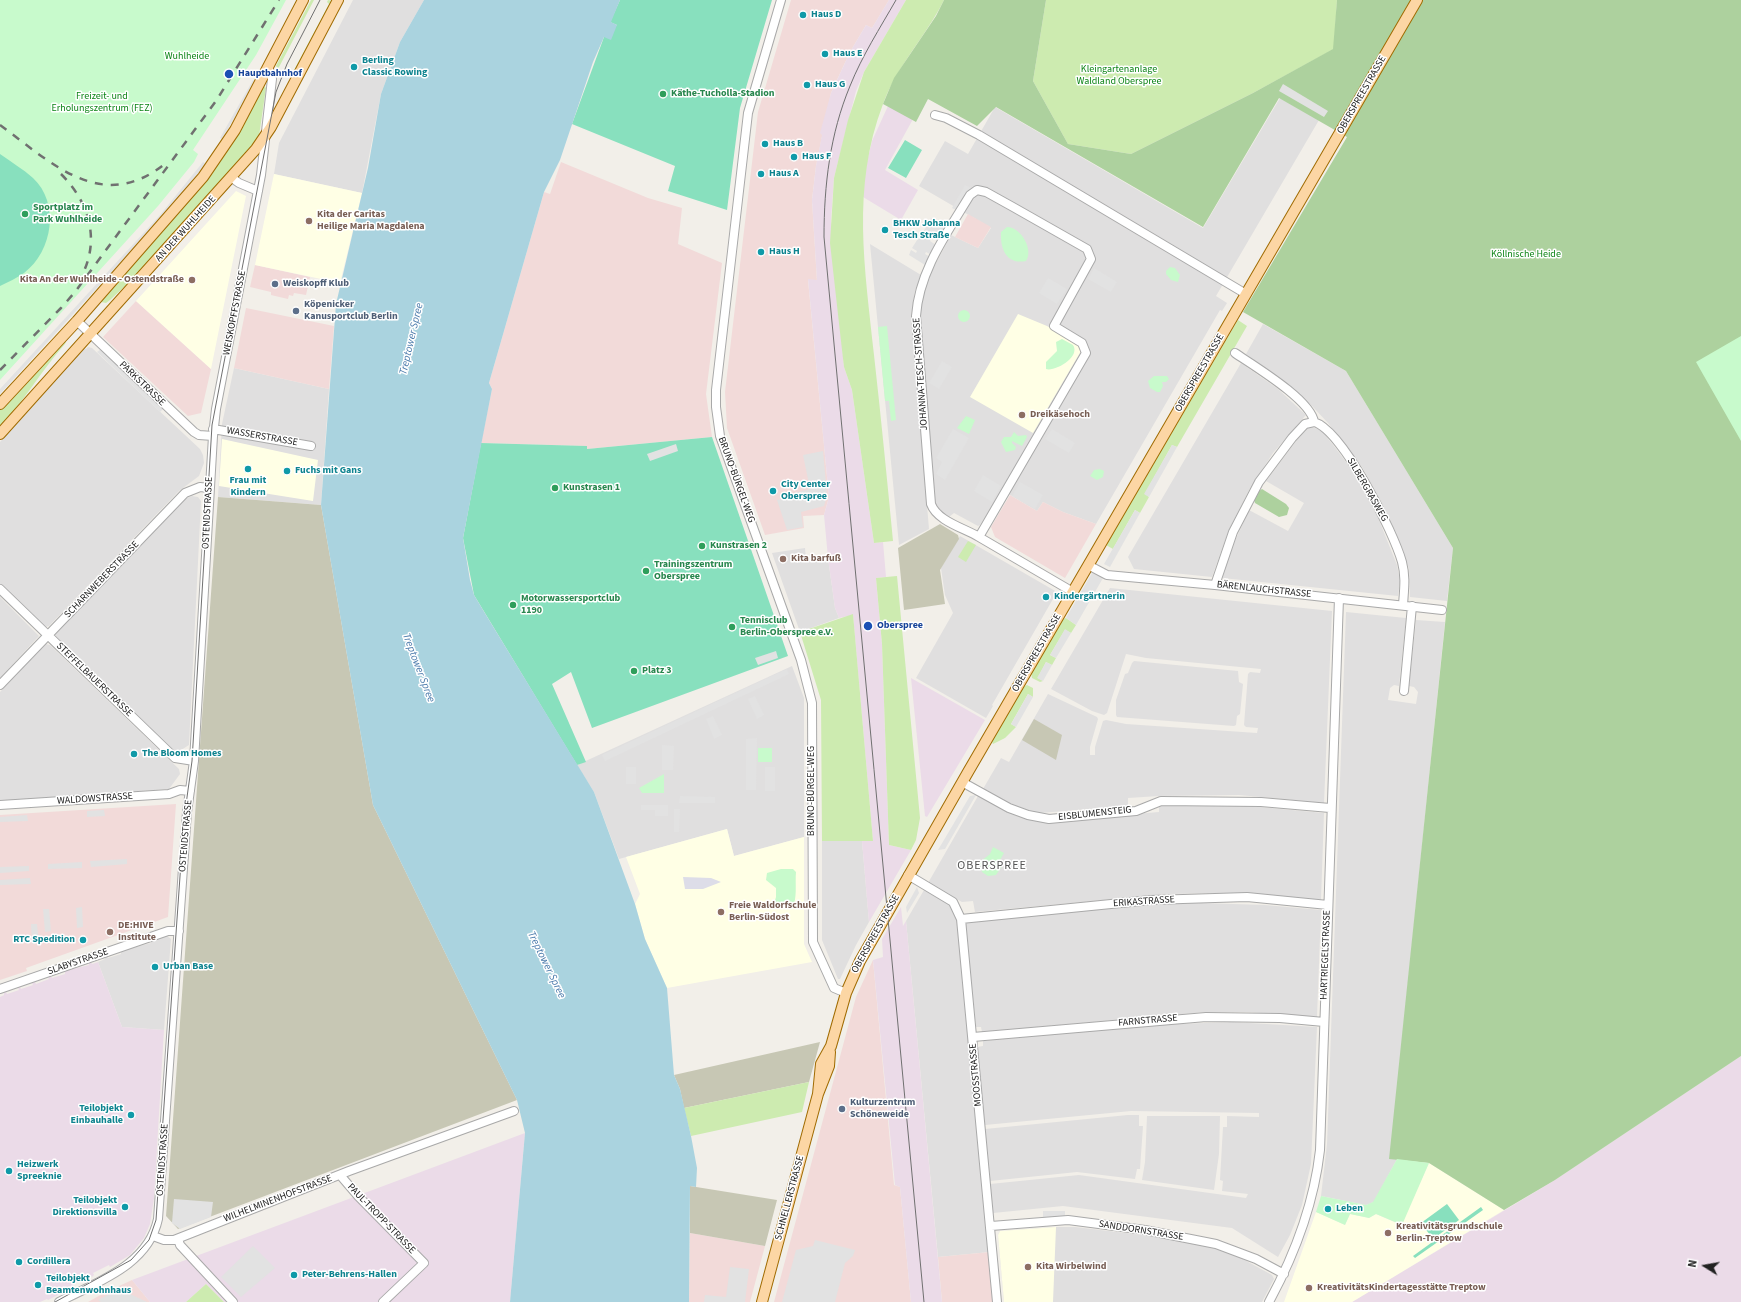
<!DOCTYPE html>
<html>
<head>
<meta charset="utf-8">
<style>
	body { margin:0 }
	#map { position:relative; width:1741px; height:1302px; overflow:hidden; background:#f2efe9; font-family:"Source Sans 3",sans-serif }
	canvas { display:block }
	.north { position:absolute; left:1685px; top:1246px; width:40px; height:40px; -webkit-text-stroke:3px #fff; paint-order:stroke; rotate:281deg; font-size:11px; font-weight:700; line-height:16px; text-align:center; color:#222 }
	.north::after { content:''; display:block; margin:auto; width:14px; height:18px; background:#222; clip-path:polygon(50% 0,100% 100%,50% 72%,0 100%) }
</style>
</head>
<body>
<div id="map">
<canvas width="1741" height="1302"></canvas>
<div class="north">N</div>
</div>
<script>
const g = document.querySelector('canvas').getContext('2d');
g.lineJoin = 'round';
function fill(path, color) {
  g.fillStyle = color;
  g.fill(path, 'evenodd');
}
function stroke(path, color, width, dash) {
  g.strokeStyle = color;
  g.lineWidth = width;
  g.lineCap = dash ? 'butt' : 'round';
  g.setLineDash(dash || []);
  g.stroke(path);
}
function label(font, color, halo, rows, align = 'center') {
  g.font = font + ' "Source Sans 3",sans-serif';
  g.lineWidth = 3;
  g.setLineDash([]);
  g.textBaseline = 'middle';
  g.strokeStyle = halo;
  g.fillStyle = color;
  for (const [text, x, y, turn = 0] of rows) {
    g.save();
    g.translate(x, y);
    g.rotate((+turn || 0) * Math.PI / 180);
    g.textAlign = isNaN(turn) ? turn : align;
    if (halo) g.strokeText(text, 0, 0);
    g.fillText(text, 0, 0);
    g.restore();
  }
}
fill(new Path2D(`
	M353 0H424L400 42 381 94 362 193 274 174 279 143Z
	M1280 98 1319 120 1216 296 1227 303 1222 311 1220 310 1096 524 1063 512 1043 502 1037 511 1002 490 980 525 978 526 954 513 949 517 938 510 935 500 920 312 926 282 951 235 978 248 991 228 919 186 945 141 968 154 995 107 1203 228Z
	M870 244 921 275 915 291 911 316 929 529 899 545Z
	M1263 324 1346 371 1453 548 1447 601 1410 597 1409 569 1402 547 1384 507 1362 467 1328 423 1312 406 1290 386 1246 354Z
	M88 347 92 348 200 449 203 455 204 463 199 476 179 491 49 626 46 627 0 584V442L84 348 86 349Z
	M1241 363 1278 389 1306 415 1273 453 1249 490 1229 530 1212 577 1134 569 1128 557Z
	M234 368 329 389 321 505 218 497 222 424Z
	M1312 427 1321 430 1334 446 1355 474 1377 515 1397 565 1400 581 1398 596 1222 578 1234 543 1249 510 1288 531 1304 503 1266 481 1297 440 1308 428Z
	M192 496 198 497 201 501 189 745 178 752 174 751 56 638 55 634 185 499Z
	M960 536 1057 592 992 705 993 706 986 718 916 678 953 613 945 595 941 568Z
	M805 548 806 559 828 558 835 608 839 618 800 632 772 553Z
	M1110 588 1332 611 1324 803 1239 795 1159 796 1128 798V806L1040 813 1029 811 1012 805 983 789 1001 758 1009 762 1048 694 1097 717 1098 719 1090 747V755H1095V747L1103 721 1106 720 1126 724 1257 733 1258 728 1246 727 1244 725 1248 674 1250 672 1260 673 1261 669 1146 658 1126 654 1107 713 1104 715 1092 711 1051 689Z
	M0 597 39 636 0 678Z
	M1346 612 1406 618 1399 686 1394 685 1390 688 1388 700 1416 704 1418 692 1414 687 1409 686 1416 620 1445 622 1390 1158 1397 1159 1374 1202 1366 1205 1321 1196 1327 1144Z
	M46 644 50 645 179 769 180 774 169 789 0 801V692Z
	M1134 661 1238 671 1239 682 1243 684 1240 714 1237 716 1236 725 1234 726 1117 717 1116 715V700L1125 674 1128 673 1132 663Z
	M792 666 804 698V837L734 856 727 829 619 859 594 792 577 765Z
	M978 796 1019 817 1042 822 1159 812V806L1175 805H1239L1324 813 1321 900 1232 893 1168 894 975 912 973 901 962 902 928 883Z
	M822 841H862L869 922 856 945 840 979H838L822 940Z
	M924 890 948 904 956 914 957 921 990 1252 938 1257 906 921Z
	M1201 903 1265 905 1321 910 1317 1017 1247 1012H1205L982 1032 981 1027H976L965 922 1137 905Z
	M166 935 171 939 164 1030 122 1027 98 962 105 959V957L107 956 108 958 121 954V951L151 943V941Z
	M1233 1022 1317 1027 1311 1164 1302 1205 1290 1235 1278 1257 1232 1228 1063 1206 993 1213 990 1184 1079 1175 1246 1198 1248 1194 1222 1191 1223 1181 1220 1180 1223 1127H1227V1116L1259 1117V1113L1131 1111 985 1125 977 1047 983 1046V1041L1148 1025Z
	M1128 1115H1139V1126H1143L1140 1169H1137L1135 1179 1077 1172 990 1181 985 1129Z
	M1147 1116H1220L1219 1154 1214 1190 1142 1180 1145 1162Z
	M1056 1227H1075L1185 1240 1214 1248 1241 1258 1272 1275 1274 1279 1262 1302H1004L998 1235 1000 1231Z`), '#e0dfdf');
fill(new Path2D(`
	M791 0H889L872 28 866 25 850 52 831 93 816 166 812 200 817 281 808 280 829 497 824 515 803 516 804 528 765 535 727 428 725 392 758 112Z
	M561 162 648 198 682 208 678 244 722 263 706 394 712 437 587 449V446L481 443 492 389 489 383 544 192 550 194Z
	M968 214 991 227 978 248 955 237Z
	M255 265 310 277 306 295 294 293 293 296 289 295 288 299 271 295V292L250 287Z
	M136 301 211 369 201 413 188 416 103 337Z
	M246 308 334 326 329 389 234 368Z
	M1010 495 1037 511 1043 502 1063 512 1096 524 1065 578 995 537 991 527Z
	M176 804 168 917 26 968 27 971 0 980V815Z
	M873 960 894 1185 900 1187 911 1302H774L856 997Z
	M690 1233 765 1246 750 1302H689Z
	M990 1252 993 1302H942L938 1257Z
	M132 1280 150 1302H88L104 1293Z`), '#f2dad9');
fill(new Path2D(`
	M889 0H906L864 72 856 91 834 178 831 220 844 367 852 390 874 543 883 542 886 577 876 578 882 644 889 845 911 850 869 922 862 841H873L853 615 839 618 835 608 828 558 824 515 829 497 808 279 817 280 812 200 816 166 822 135 820 133 831 93 850 52 866 25 872 28Z
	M888 106 913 119 885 170 918 190 901 220 863 197 865 170 872 141Z
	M911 678 985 720 927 817 925 816Z
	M901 907 903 926 906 921 942 1302H911L900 1187 895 1185 873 960 883 957 882 939Z
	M91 962 92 964 98 962 122 1027 164 1030 154 1198 150 1224 144 1238 130 1255 110 1267 109 1265 93 1273 94 1275 92 1277 91 1275 73 1284 74 1286 72 1288 70 1286 63 1290 64 1292 48 1300 47 1299 40 1302H0V997L4 995V993L6 992 7 994 19 990 18 988 20 987 21 989 33 985 32 983 35 982 36 984 49 979 48 977 51 976 52 978 65 974V971L89 965V963Z
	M1741 1056V1302H1352L1555 1180Z
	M525 1133 510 1302H224L206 1284 186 1302H150L132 1280Z`), '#ebdbe8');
fill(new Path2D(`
	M274 174 362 193 340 283 255 265Z
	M236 191 246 196 211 369 136 301Z
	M1018 314 1047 326 1078 344 1081 351 1033 433 970 397Z
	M222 439 318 460 313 501 219 486Z
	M727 829 734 856 804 837V944L812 962 667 988 645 939 635 904 640 894 626 857Z
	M1429 1163 1504 1210 1352 1302H1284L1316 1212 1345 1225 1350 1214 1369 1218 1376 1214 1401 1225Z
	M1056 1227 1053 1302H1004L998 1235 1000 1231Z`), '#ffffe5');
fill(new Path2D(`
	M218 497 321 505 373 805 517 1100 178 1229 166 1216Z
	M940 524 958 535 959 539 940 570 945 604 904 610 898 548Z
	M1034 719 1062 735 1056 760 1022 740Z
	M820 1042 809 1082 684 1108 680 1089 674 1075Z
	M690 1186 777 1200 765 1246 690 1233Z`), '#c7c7b4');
fill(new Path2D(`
	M311 0H314L278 69 276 66Z
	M328 0 333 1 293 77V72L329 4 327 2Z
	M906 0H944C926 36 897 66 883 104 851 188 865 268 874 355 881 417 887 479 893 541L874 543 852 390 844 367 842 350 830 243 834 178 848 120 864 72Z
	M1046 0H1337L1334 49 1253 93 1131 154 1068 144 1033 81Z
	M264 86 266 88 259 136 248 152 139 273 110 300 106 303 101 302 206 180 240 131Z
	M1238 320 1247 326 1177 447 1172 445 1145 494 1149 497 1140 513 1135 510 1113 549 1106 545Z
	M63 341 66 342 65 344C41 371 24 401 0 427V410Z
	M968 541 976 545 966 562 958 557Z
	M897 576 920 818 916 840 911 850 889 845 882 644 876 578Z
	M853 614 873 841H822L821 700 800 632Z
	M1066 618 1076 625 1071 633 1065 630 1050 655 1056 658 1052 665 1046 662 1038 678 1043 681 1040 682 1032 678 1031 672 1062 619Z
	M1027 685 1033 688V697L1028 694 1011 724 1016 727 1005 738 993 744 991 740 1023 687Z
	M809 1082 802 1112 691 1136 684 1108Z
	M206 1284 224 1302H186Z`), '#cdebb0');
fill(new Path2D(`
	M944 0H1046L1033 81 1068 144 1131 154 1253 93 1333 49 1337 0H1741V1056L1555 1180 1504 1210 1429 1163 1389 1159 1453 548 1346 371 1243 312 1347 137 1279 98 1203 227 996 107 977 126 928 99 916 122 883 104 894 78 936 16Z
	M1262 489 1286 504 1289 508 1287 515 1279 517 1255 503 1254 500 1259 491Z`), '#add19e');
fill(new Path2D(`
	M0 0H286L256 55 193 150 198 154 194 162 158 206 0 380Z
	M1007 227C1021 227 1034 250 1026 261 1006 265 1000 248 1001 232Z
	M1170 267 1175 268 1180 275 1178 282 1171 280 1166 274V271Z
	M958 316a6 6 0 1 1 12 0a6 6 0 1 1-12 0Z
	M887 326 896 420 891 421 889 401H885L878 327Z
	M1741 336V441L1696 362Z
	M1062 339 1073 345C1081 357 1055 372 1046 369V362L1057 351 1056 342Z
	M1154 376H1167L1169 379 1166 382H1162L1163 386 1160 392H1157L1150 388 1148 381Z
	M966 416 975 420 969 434 957 428Z
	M1014 432 1018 436 1026 435 1027 437 1022 446 1012 441V443L1016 447 1015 450 1006 452 1001 442 1004 437H1011Z
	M1100 469 1104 471 1103 477 1097 480 1090 476 1094 470Z
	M758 748H772V762H758Z
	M664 774V793H642L639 788Z
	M993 847 1004 853 1000 860 1002 866 996 875 988 876 982 872 980 862 990 854Z
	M781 869H793L796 872C795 883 797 893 794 904L790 905 780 903 778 906 774 904 776 897V888L766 880 767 873Z
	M1397 1159 1429 1163 1402 1225 1376 1214 1369 1218 1350 1214 1345 1225 1316 1212 1321 1196 1366 1205 1373 1202Z`), '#c8facc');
fill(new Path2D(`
	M620 0H772L740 108 727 210 668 191 675 166 572 124 604 37 617 25 610 22Z
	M905 140 922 150 906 178 888 168Z
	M0 154C11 162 23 169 33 178 60 203 53 251 24 273 17 278 8 282 0 286Z
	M712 437 788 656 592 728 571 672 552 684 586 762 577 765 474 595 463 538 481 443 587 446V449Z
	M1447 1204 1459 1220 1433 1239 1421 1223Z
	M1481 1207 1483 1210 1415 1258 1413 1256Z`), '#88e0be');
fill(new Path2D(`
	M253 80 256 81 222 139 220 138Z
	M1283 84 1328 111 1324 117 1279 91Z
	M203 162 206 164 162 217 0 394V389L160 215Z
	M965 185 971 188 958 211 952 208Z
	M931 218 946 225 937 240 932 237 930 241 936 245 930 254 926 252 925 254 930 257 925 265 909 255 911 250 916 253 917 251 912 248 919 237 924 240 925 238 921 236Z
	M1094 268 1117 282 1111 292 1088 279Z
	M1048 278 1067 289 1057 304 1039 293Z
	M101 349 164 408 160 412 97 352Z
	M942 361 952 367 939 389 929 383Z
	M953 429 969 438 945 480 936 474 942 462 936 458Z
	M1052 429 1075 443 1069 453 1045 439Z
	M676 444 678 451 650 461 647 454Z
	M1172 445 1177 447 1149 497 1144 494Z
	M823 451 827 495 824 506 801 512 803 527 787 530 777 500 795 496V493L810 489 803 455Z
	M983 475 1001 486 992 502 974 491Z
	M1020 482 1043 495 1035 509 1012 496Z
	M1135 510 1140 513 1110 567 1104 564Z
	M1092 573 1103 578 1076 625 1066 618Z
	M1065 629 1071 633 1056 658 1050 655Z
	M776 651 778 658 758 665 755 658Z
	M1046 662 1052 665 1043 681 1037 678Z
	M787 669 789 674 605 761 602 755Z
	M1028 694 1033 697 1016 727 1011 724Z
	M755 696 764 715 757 719 748 699Z
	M713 716 722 735 714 739 706 719Z
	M757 738 756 790H746V739Z
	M662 745 674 746 673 770H662Z
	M626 767H636V784H626Z
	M765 767H775V791H765Z
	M976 795 945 849 938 850 970 796Z
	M680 796 715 797V803H679Z
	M641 805H668V816H655V810H641Z
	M674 809H680L679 832H674Z
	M104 810 105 816 87 817V811Z
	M27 815 28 821 0 822V817Z
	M127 859V864L91 867 90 861Z
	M82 862V868L48 869V864Z
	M29 866V871L0 873V867Z
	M30 878 31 884 0 885V880Z
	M917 887 919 893 907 913 906 907Z
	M82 907 83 927 77 928 76 908Z
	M43 909H49L51 931 45 932Z
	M31 924H37L39 943 32 944Z
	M174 1199 213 1202 211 1217 180 1229 172 1223Z
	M1043 1211H1065V1217H1043Z
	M815 1240 855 1250 853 1256 845 1263 835 1302H782L796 1250 813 1246Z
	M253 1246 275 1268 241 1297 221 1277Z
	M730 1267 749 1269 745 1302H704L705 1295 726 1297Z
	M119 1289 147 1302H148H101L98 1300Z`), '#e2e2e2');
fill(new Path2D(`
	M683 877 711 878 721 882 703 889H685Z`), '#dddde8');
fill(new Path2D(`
	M424 0H620L611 22 617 25 611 40 604 37 593 62 560 160 544 192 489 383 492 389 463 538 470 580 474 595 486 615 594 792 635 904 645 939 667 988 674 1075 680 1089 691 1136 697 1168 696 1187 690 1186 689 1302H510L525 1133 517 1100 373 805 321 505 336 304 368 168 381 94 400 42Z`), '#aad3df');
const minor = new Path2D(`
	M781 0 748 113 716 390V407L720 436 801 660 812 703 813 942 834 988 846 993
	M935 115 946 118 979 135 1246 294
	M232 178 239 183 258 191
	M77 321 194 432 199 435 213 436
	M1235 353C1254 366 1311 400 1314 422
	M1314 422C1343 430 1394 533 1402 562 1406 577 1404 590 1403 605
	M213 429 311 446
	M979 537C964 528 937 521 931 504L916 316C919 271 947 233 970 195L977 190 986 192 1013 207 1087 249 1091 259 1054 326 1082 343 1086 353 979 537 1073 592
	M1088 565 1107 575 1215 585 1442 610
	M1215 585 1233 532 1259 482 1292 438 1305 424 1314 422
	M0 589 175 758 194 761
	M0 685 185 493 200 487 209 488
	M1404 691 1412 606
	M962 782 1009 808 1028 815 1049 819 1136 811 1161 801 1261 802 1330 808
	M0 805 169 794 180 790 190 791
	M908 875 953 902 961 919 997 1302
	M961 919 1151 900 1247 897 1328 905
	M0 989 168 931H179
	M973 1037 1206 1017 1280 1018 1324 1022
	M340 1175 358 1196 424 1263 383 1302
	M991 1226 1068 1220 1145 1230 1216 1244 1256 1259 1284 1274
	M153 1236 164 1240H174L349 1171 514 1111
	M178 1239 180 1245 233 1302
	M59 1302C96 1282 148 1266 158 1219L187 812 194 761 213 436 216 409 261 175 272 79 268 67
	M1269 1302C1295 1254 1314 1204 1320 1150L1339 598`);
const major = new Path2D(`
	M0 404 77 321 203 177 235 130 303 0
	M0 434 256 149 271 127 338 0
	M818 1094 821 1064 831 1046 846 993 860 961 968 772 1417 0
	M762 1302 818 1094 829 1066 830 1052`);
stroke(minor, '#a9a9a9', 10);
stroke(major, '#a06b00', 12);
stroke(minor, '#fff', 8);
stroke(major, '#fcd6a4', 10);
stroke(new Path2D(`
	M896 0C880 28 862 56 850 86 830 134 824 185 824 237L924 1302
	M55 1302 131 1260 149 1240 156 1220 184 819 192 761 212 425 276 92 287 64 320 0`), '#707070', 1);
stroke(new Path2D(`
	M0 125C52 163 102 215 166 163
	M61 174C89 202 101 240 81 277
	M0 370 61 308 75 292 216 101 279 0`), '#707070', 2.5, [8, 8]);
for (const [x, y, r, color] of [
	[803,15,4,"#0f9aa8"],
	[825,54,4,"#0f9aa8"],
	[354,67,4,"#0f9aa8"],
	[229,74,5,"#1a4fb4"],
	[807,85,4,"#0f9aa8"],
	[663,94,4,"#2e9e5b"],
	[765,144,4,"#0f9aa8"],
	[794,157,4,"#0f9aa8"],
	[761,174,4,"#0f9aa8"],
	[25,214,4,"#2e9e5b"],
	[309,221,4,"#8d6e63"],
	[885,230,4,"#0f9aa8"],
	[761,252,4,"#0f9aa8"],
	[192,280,4,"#8d6e63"],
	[275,284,4,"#5c6f8a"],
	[296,311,4,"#5c6f8a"],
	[1022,415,4,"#8d6e63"],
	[248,469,4,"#0f9aa8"],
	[287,471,4,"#0f9aa8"],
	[555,488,4,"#2e9e5b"],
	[773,491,4,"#0f9aa8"],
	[702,546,4,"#2e9e5b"],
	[783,559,4,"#8d6e63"],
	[646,571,4,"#2e9e5b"],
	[1046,597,4,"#0f9aa8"],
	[513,605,4,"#2e9e5b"],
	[868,626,5,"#1a4fb4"],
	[732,627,4,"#2e9e5b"],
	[634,671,4,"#2e9e5b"],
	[134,754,4,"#0f9aa8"],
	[721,912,4,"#8d6e63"],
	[110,932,4,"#8d6e63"],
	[83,940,4,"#0f9aa8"],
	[155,967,4,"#0f9aa8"],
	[842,1109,4,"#5c6f8a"],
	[131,1115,4,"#0f9aa8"],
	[9,1171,4,"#0f9aa8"],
	[125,1207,4,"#0f9aa8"],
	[1328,1209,4,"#0f9aa8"],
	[1388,1233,4,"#8d6e63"],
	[19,1262,4,"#0f9aa8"],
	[1028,1267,4,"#8d6e63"],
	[294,1275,4,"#0f9aa8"],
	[38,1285,4,"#0f9aa8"],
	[1309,1288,4,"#8d6e63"]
]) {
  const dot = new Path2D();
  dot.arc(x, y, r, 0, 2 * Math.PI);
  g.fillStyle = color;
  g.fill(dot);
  stroke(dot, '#fff', 1.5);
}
label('bold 10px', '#0d838f', '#fff', [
	["Haus D",811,15],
	["Haus E",833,54],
	["Berling",362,61],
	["Classic Rowing",362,73],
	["Haus G",815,85],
	["Haus B",773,144],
	["Haus F",802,157],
	["Haus A",769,174],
	["BHKW Johanna",893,224],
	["Tesch Straße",893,236],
	["Haus H",769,252],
	["Fuchs mit Gans",295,471],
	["Frau mit",248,481,"center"],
	["Kindern",248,493,"center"],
	["City Center",781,485],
	["Oberspree",781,497],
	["Kindergärtnerin",1054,597],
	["The Bloom Homes",142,754],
	["RTC Spedition",75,940,"right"],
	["Urban Base",163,967],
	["Teilobjekt",123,1109,"right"],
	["Einbauhalle",123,1121,"right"],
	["Heizwerk",17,1165],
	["Spreeknie",17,1177],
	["Teilobjekt",117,1201,"right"],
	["Direktionsvilla",117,1213,"right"],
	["Leben",1336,1209],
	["Cordillera",27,1262],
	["Peter-Behrens-Hallen",302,1275],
	["Teilobjekt",46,1279],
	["Beamtenwohnhaus",46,1291]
], 'left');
label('10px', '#0c8416', '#fff', [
	["Wuhlheide",187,57],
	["Kleingartenanlage",1119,70],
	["Waldland Oberspree",1119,82],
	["Freizeit- und",102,97],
	["Erholungszentrum (FEZ)",102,109],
	["Köllnische Heide",1526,255]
]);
label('bold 10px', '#164399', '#fff', [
	["Hauptbahnhof",238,74],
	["Oberspree",877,626]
], 'left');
label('bold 10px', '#27864d', '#fff', [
	["Käthe-Tucholla-Stadion",671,94],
	["Sportplatz im",33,208],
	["Park Wuhlheide",33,220],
	["Kunstrasen 1",563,488],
	["Kunstrasen 2",710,546],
	["Trainingszentrum",654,565],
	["Oberspree",654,577],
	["Motorwassersportclub",521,599],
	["1190",521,611],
	["Tennisclub",740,621],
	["Berlin-Oberspree e.V.",740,633],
	["Platz 3",642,671]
], 'left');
label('10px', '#222', '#fff', [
	["OBERSPREESTRASSE",1362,95,-60],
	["AN DER WUHLHEIDE",186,229,-48],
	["WEISKOPFFSTRASSE",235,313,-79],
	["OBERSPREESTRASSE",1200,373,-60],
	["JOHANNA-TESCH-STRASSE",921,374,-94],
	["PARKSTRASSE",142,384,44],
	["WASSERSTRASSE",262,437,10],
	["BRUNO-BÜRGEL-WEG",736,480,70],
	["SILBERGRASWEG",1367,490,60],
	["OSTENDSTRASSE",208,513,-87],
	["SCHARNWEBERSTRASSE",102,580,-46],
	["BÄRENLAUCHSTRASSE",1264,590,6],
	["OBERSPREESTRASSE",1037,653,-60],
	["STEFFELBAUERSTRASSE",94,680,44],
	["BRUNO-BÜRGEL-WEG",812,791,-90],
	["WALDOWSTRASSE",95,799,-4],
	["EISBLUMENSTEIG",1095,814,-6],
	["OSTENDSTRASSE",186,836,-85],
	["ERIKASTRASSE",1144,902,-4],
	["OBERSPREESTRASSE",876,934,-61],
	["HARTRIEGELSTRASSE",1326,955,-88],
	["SLABYSTRASSE",78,962,-19],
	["FARNSTRASSE",1148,1021,-5],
	["MOOSSTRASSE",976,1075,-95],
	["OSTENDSTRASSE",163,1160,-86],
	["SCHNELLERSTRASSE",790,1198,-75],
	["WILHELMINENHOFSTRASSE",278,1199,-21],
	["PAUL-TROPP-STRASSE",381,1219,46],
	["SANDDORNSTRASSE",1141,1231,9]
]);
label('bold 10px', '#785e54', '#fff', [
	["Kita der Caritas",317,215],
	["Heilige Maria Magdalena",317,227],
	["Kita An der Wuhlheide - Ostendstraße",184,280,"right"],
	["Dreikäsehoch",1030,415],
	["Kita barfuß",791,559],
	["Freie Waldorfschule",729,906],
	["Berlin-Südost",729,918],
	["DE:HIVE",118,926],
	["Institute",118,938],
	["Kreativitätsgrundschule",1396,1227],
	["Berlin-Treptow",1396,1239],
	["Kita Wirbelwind",1036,1267],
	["KreativitätsKindertagesstätte Treptow",1317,1288]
], 'left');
label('bold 10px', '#4e5e75', '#fff', [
	["Weiskopff Klub",283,284],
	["Köpenicker",304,305],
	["Kanusportclub Berlin",304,317],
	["Kulturzentrum",850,1103],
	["Schöneweide",850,1115]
], 'left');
label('italic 11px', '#4a7aab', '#fff', [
	["Treptower Spree",412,339,-77],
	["Treptower Spree",418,668,69],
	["Treptower Spree",546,965,64]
]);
g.letterSpacing = '1px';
label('12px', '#555', '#fff', [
	["OBERSPREE",992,866]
]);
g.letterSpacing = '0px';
</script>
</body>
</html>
